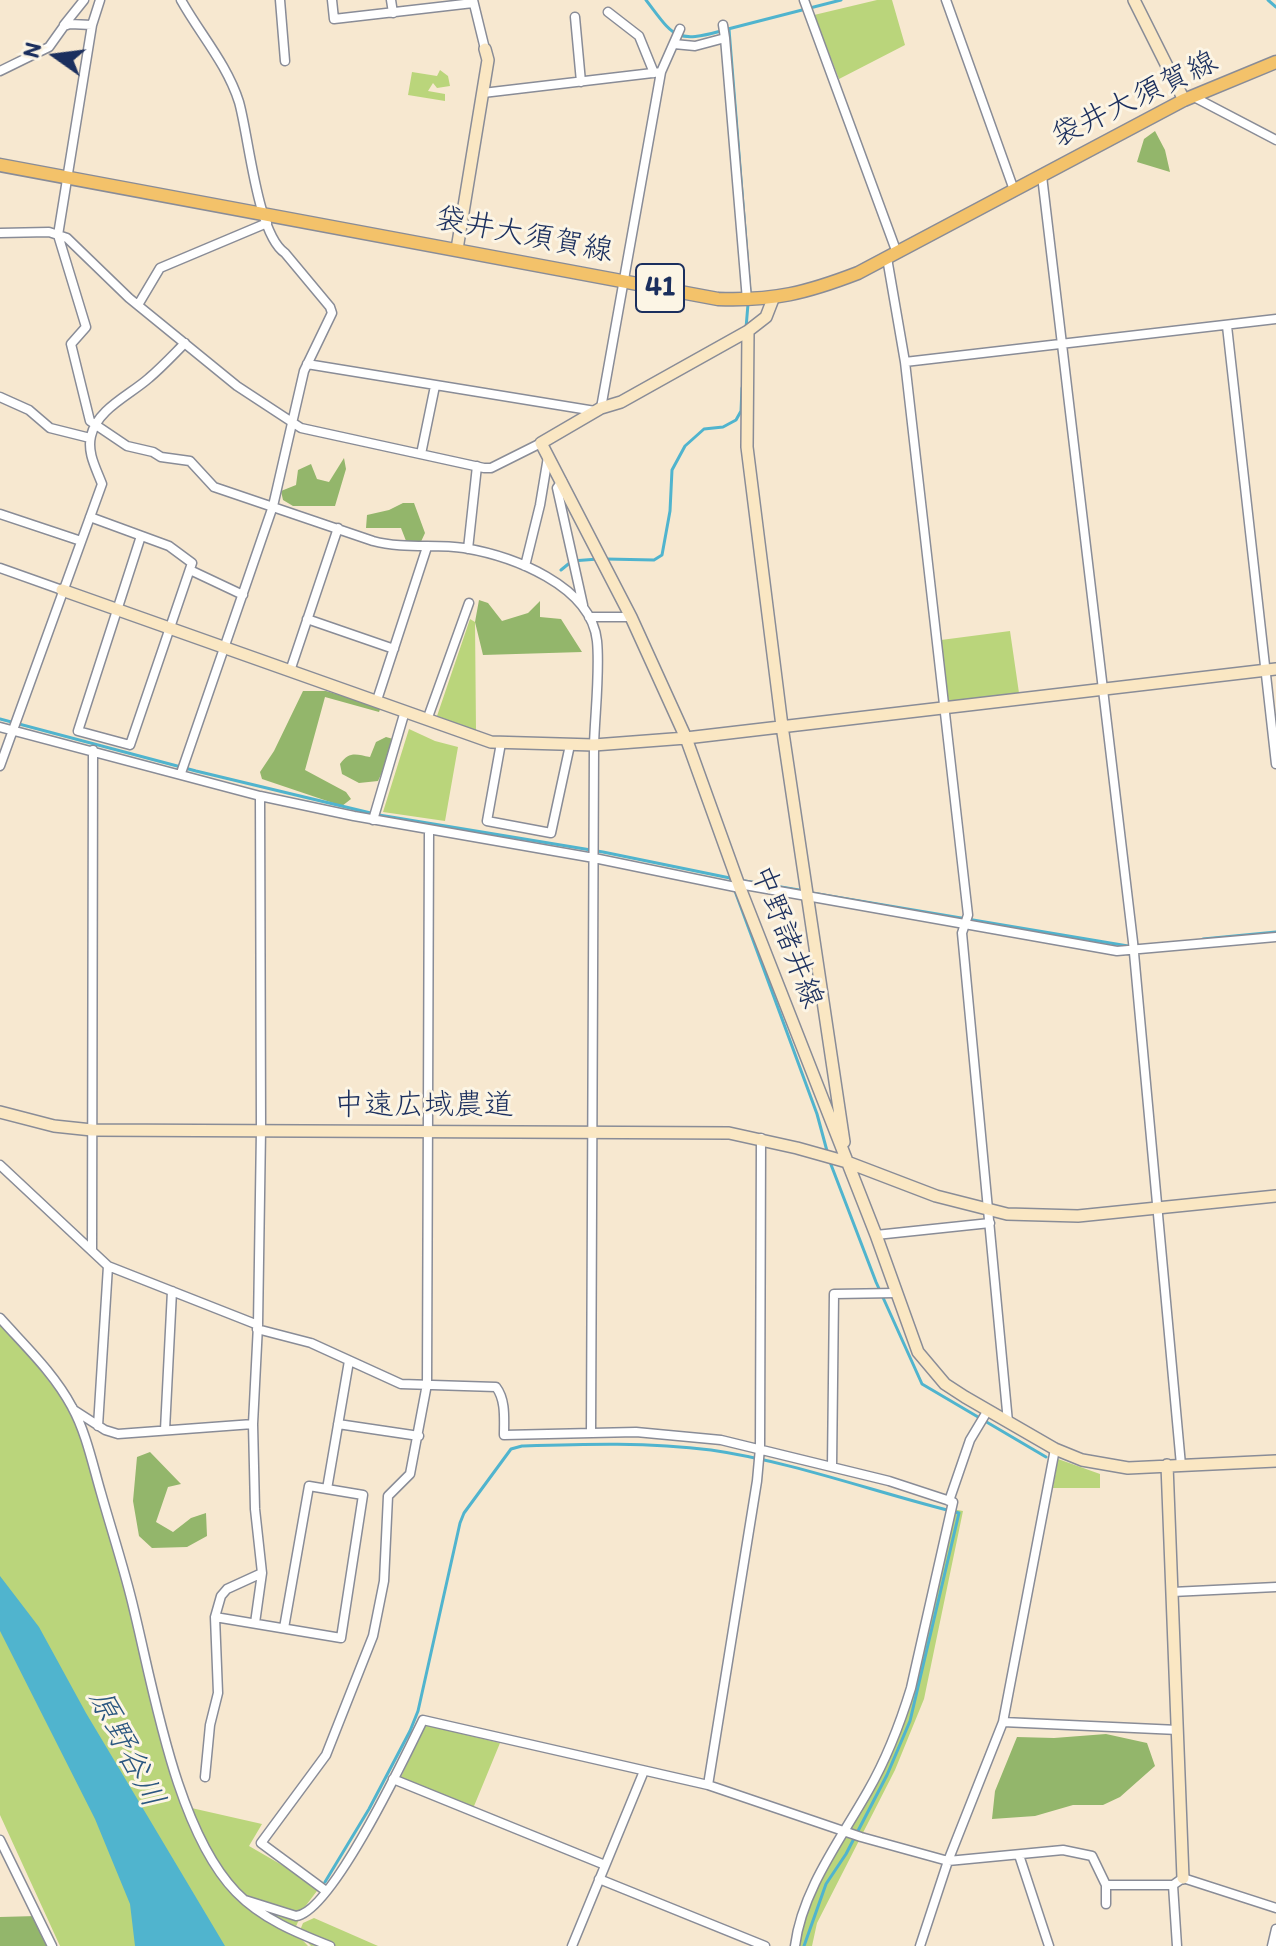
<!DOCTYPE html>
<html>
<head>
<meta charset="utf-8">
<style>
	body { margin:0 }
	#map { position:relative; width:1276px; height:1946px; overflow:hidden; background:#f7e8d0; font-family:Itim,sans-serif }
	canvas { display:block }
	.north { position:absolute; left:16px; top:16px; width:80px; height:80px; -webkit-text-stroke:6px #fcf5e5; paint-order:stroke; rotate:284deg; font-size:22px; font-weight:700; line-height:32px; text-align:center; color:#1b2f5e }
	.north::after { content:''; display:block; margin:auto; width:28px; height:36px; background:#1b2f5e; clip-path:polygon(50% 0,100% 100%,50% 72%,0 100%) }
</style>
</head>
<body>
<div id="map">
<canvas width="1276" height="1946"></canvas>
<div class="north">N</div>
</div>
<script>
const g = document.querySelector('canvas').getContext('2d');
g.lineJoin = 'round';
function fill(path, color) {
  g.fillStyle = color;
  g.fill(path, 'evenodd');
}
function stroke(path, color, width, dash) {
  g.strokeStyle = color;
  g.lineWidth = width;
  g.lineCap = dash ? 'butt' : 'round';
  g.setLineDash(dash || []);
  g.stroke(path);
}
function label(font, color, halo, rows, align = 'center') {
  g.font = font + ' Itim,"Klee One",sans-serif';
  g.lineWidth = 6;
  g.setLineDash([]);
  g.textBaseline = 'middle';
  g.strokeStyle = halo;
  g.fillStyle = color;
  for (const [text, x, y, turn = 0] of rows) {
    g.save();
    g.translate(x, y);
    g.rotate((+turn || 0) * Math.PI / 180);
    g.textAlign = isNaN(turn) ? turn : align;
    if (halo) g.strokeText(text, 0, 0);
    g.fillText(text, 0, 0);
    g.restore();
  }
}
fill(new Path2D(`
	M877 0H892L905 45 839 79 814 15Z
	M440 70 448 76 450 86 437 88 433 83 428 91 445 94V101L408 95 412 72 437 76Z
	M470 619 475 622 476 731 437 716Z
	M1010 631 1019 693 948 703 941 640Z
	M409 729 435 741 458 747 445 821 383 812Z
	M0 1318 76 1416 187 1807 262 1824 249 1846 320 1887 304 1908 294 1931 308 1946H60L0 1815Z
	M1058 1459 1100 1474V1488H1053Z
	M952 1509 963 1511 924 1699 895 1770 817 1923 812 1946H795L803 1911 903 1716Z
	M426 1725 500 1743 472 1811 399 1781Z
	M314 1918 378 1946H311L299 1933 303 1923Z`), '#bad57b');
fill(new Path2D(`
	M1155 131 1165 150 1170 172 1137 162 1144 139Z
	M344 458 346 469 335 506H293L283 500 281 491 296 485 298 470 311 464 317 479 329 482Z
	M403 503H414L425 533 419 546H408L401 528H366L367 515 389 510Z
	M479 600 488 603 502 621 528 613 540 601V617L561 619 582 652 483 655 475 622Z
	M303 691H326L381 707 379 712 325 697 305 770 346 792 351 799 342 806 262 779 260 772 274 751Z
	M386 737 397 740 378 781 359 783 342 774 340 764C349 751 356 754 370 757L376 742Z
	M150 1452 181 1484 168 1487 156 1522 173 1532 191 1518 206 1513 207 1536 187 1547 152 1548 139 1536 133 1501 137 1457Z
	M1106 1734 1147 1743 1155 1766 1120 1797 1103 1805H1073L1035 1816 992 1819 995 1791 1017 1737 1054 1738Z
	M37 1916 52 1946H0V1917Z`), '#93b66b');
fill(new Path2D(`
	M0 1576 39 1627 86 1713 225 1946H135L130 1904 95 1819 0 1631Z`), '#50b4ce');
stroke(new Path2D(`
	M646 0C673 35 674 44 721 31
	M1268 0 1276 7
	M728 29 841 0
	M729 29 750 292
	M746 328 748 304
	M606 559 654 560 662 555 670 511 672 470 685 446 704 429 723 427 736 420 741 411 742 388
	M561 570 572 561 598 559
	M0 719 196 771 379 815 603 852 730 878 732 884
	M745 881 805 891
	M735 891 817 1114 827 1151
	M812 893 1128 946
	M1203 939 1276 932
	M830 1162 876 1282 922 1384 1046 1457
	M325 1882 369 1809 410 1731 418 1711 460 1523 464 1513 511 1449 522 1446C586 1444 648 1442 711 1450 794 1462 877 1493 959 1513L910 1721 887 1775 846 1854 826 1884 804 1946`), '#50b4ce', 3);
const street = new Path2D(`
	M100 0 92 25 58 235 86 327 71 344 90 421 127 446 153 452 161 457 190 461 214 487 373 541C403 549 434 544 464 548 512 556 591 585 597 641 600 671 595 713 594 745L591 1433
	M181 0C200 34 227 64 239 102 249 137 257 234 285 253L330 307 332 313 304 371 273 506 181 773
	M280 0 285 61
	M332 0 334 19 473 3
	M391 0 393 13
	M473 0 485 49
	M804 0 897 253
	M946 0 1014 190
	M608 12 639 36 654 73
	M575 17 581 82
	M64 25 84 0
	M723 25 725 38
	M674 44 695 46 725 38 747 300
	M0 71 49 47 64 26 70 24 92 25
	M483 93 661 72
	M1192 96 1276 140
	M1042 176 1133 942 1181 1465
	M0 233 49 232 67 238 129 298 237 386 301 428 484 468H491L541 443
	M887 258 905 362 968 915 962 933 1008 1422
	M138 305 160 268 267 223
	M1227 326 1276 764
	M905 362 1276 319
	M307 364 595 411
	M0 397 29 410 50 428 90 438
	M601 408 661 72 680 29
	M421 454 435 386
	M562 481 557 488 583 605
	M0 514 81 541
	M90 517 169 546 192 563 130 745 78 731 141 536
	M468 549 477 466
	M525 566 540 505 548 457
	M0 568 62 590
	M190 570 243 595
	M589 617H631
	M307 619 394 649
	M290 671 338 528
	M377 700 427 547
	M427 720 469 603
	M0 727 260 796 354 816 594 858 740 888
	M501 743 487 821 551 833 570 745
	M0 766 102 484C96 468 87 453 91 436 97 409 130 395 149 378 162 367 173 355 185 343
	M373 820 405 711
	M739 884 1117 951 1276 937
	M0 1165 108 1266 258 1325
	M876 1235 990 1223
	M92 1250 93 750
	M0 1318C25 1346 54 1373 72 1407 86 1432 93 1466 101 1493 112 1532 125 1571 134 1610 154 1692 177 1831 236 1892 262 1919 297 1933 330 1946
	M257 1329 311 1343 401 1384 496 1387C506 1400 504 1419 504 1435L636 1432 721 1440 889 1481 953 1502 911 1688C900 1724 887 1758 868 1791 841 1839 802 1890 795 1946
	M74 1410 105 1430 118 1434 253 1424
	M338 1424 419 1436
	M98 1426 108 1266
	M165 1430 172 1291
	M832 1467 834 1294 896 1293
	M327 1489 349 1361
	M949 1501 970 1440 988 1410
	M1172 1592 1276 1587
	M215 1617 341 1638 363 1495 309 1486 284 1628
	M255 1623 262 1573
	M1003 1722 1178 1730
	M205 1777 210 1725 218 1693 215 1617 221 1596 227 1589 262 1573 255 1509 253 1424 258 1325 261 1130 260 796
	M393 1779 605 1865
	M708 1785 757 1481 760 1448 761 1138
	M0 1840 52 1946
	M1019 1855 1049 1946
	M599 1879 765 1946
	M1106 1885H1173
	M326 1891 261 1843 326 1755 373 1636 384 1581 388 1496 410 1474 427 1384 429 830
	M245 1900 296 1916C331 1913 406 1755 423 1720L708 1785 861 1837 948 1861 1063 1850 1092 1856 1106 1885V1904
	M572 1946 644 1771
	M920 1946 948 1861 1003 1722 1055 1449
	M1177 1946 1173 1885 1183 1878 1276 1908
	M1272 1946 1276 1929`);
const secondary = new Path2D(`
	M1134 0 1184 100
	M457 249 488 60 485 49
	M773 299 766 317 748 331 621 402 601 408 541 443 631 617 686 738 740 888 876 1235 918 1352 945 1384 965 1397 1055 1449 1082 1460 1128 1468 1276 1461
	M748 331 747 447 782 726 844 1142
	M62 590 491 742 594 745 686 738 1276 669
	M0 1112 54 1126 92 1130 729 1133 797 1148 847 1162 936 1196 1007 1214 1078 1216 1276 1196
	M1167 1465 1183 1878`);
const primary = new Path2D(`
	M0 165 718 299C774 301 806 293 858 273L1184 100 1276 62`);
stroke(street, '#898c97', 11);
stroke(secondary, '#898c97', 14);
stroke(primary, '#898c97', 15);
stroke(street, '#fff', 8);
stroke(secondary, '#fae7c3', 11);
stroke(primary, '#f3c26a', 12);
for (const [x, y, w] of [
	[660,288,48]
]) {
  const box = new Path2D();
  box.roundRect(x - w / 2, y - 24, w, 48, 6);
  g.fillStyle = '#fcf5e5';
  g.fill(box);
  stroke(box, '#1b2f5e', 2);
}
label('bold 28px', '#1b2f5e', null, [
	["41",660,288]
]);
label('30px', '#1b2f5e', '#fcf5e5', [
	["袋井大須賀線",1135,100,-26],
	["袋井大須賀線",524,236,11],
	["中野諸井線",786,937,69],
	["中遠広域農道",424,1106]
]);
label('italic 32px', '#2b5780', '#fcf5e5', [
	["原野谷川",125,1749,63]
]);
</script>
</body>
</html>
